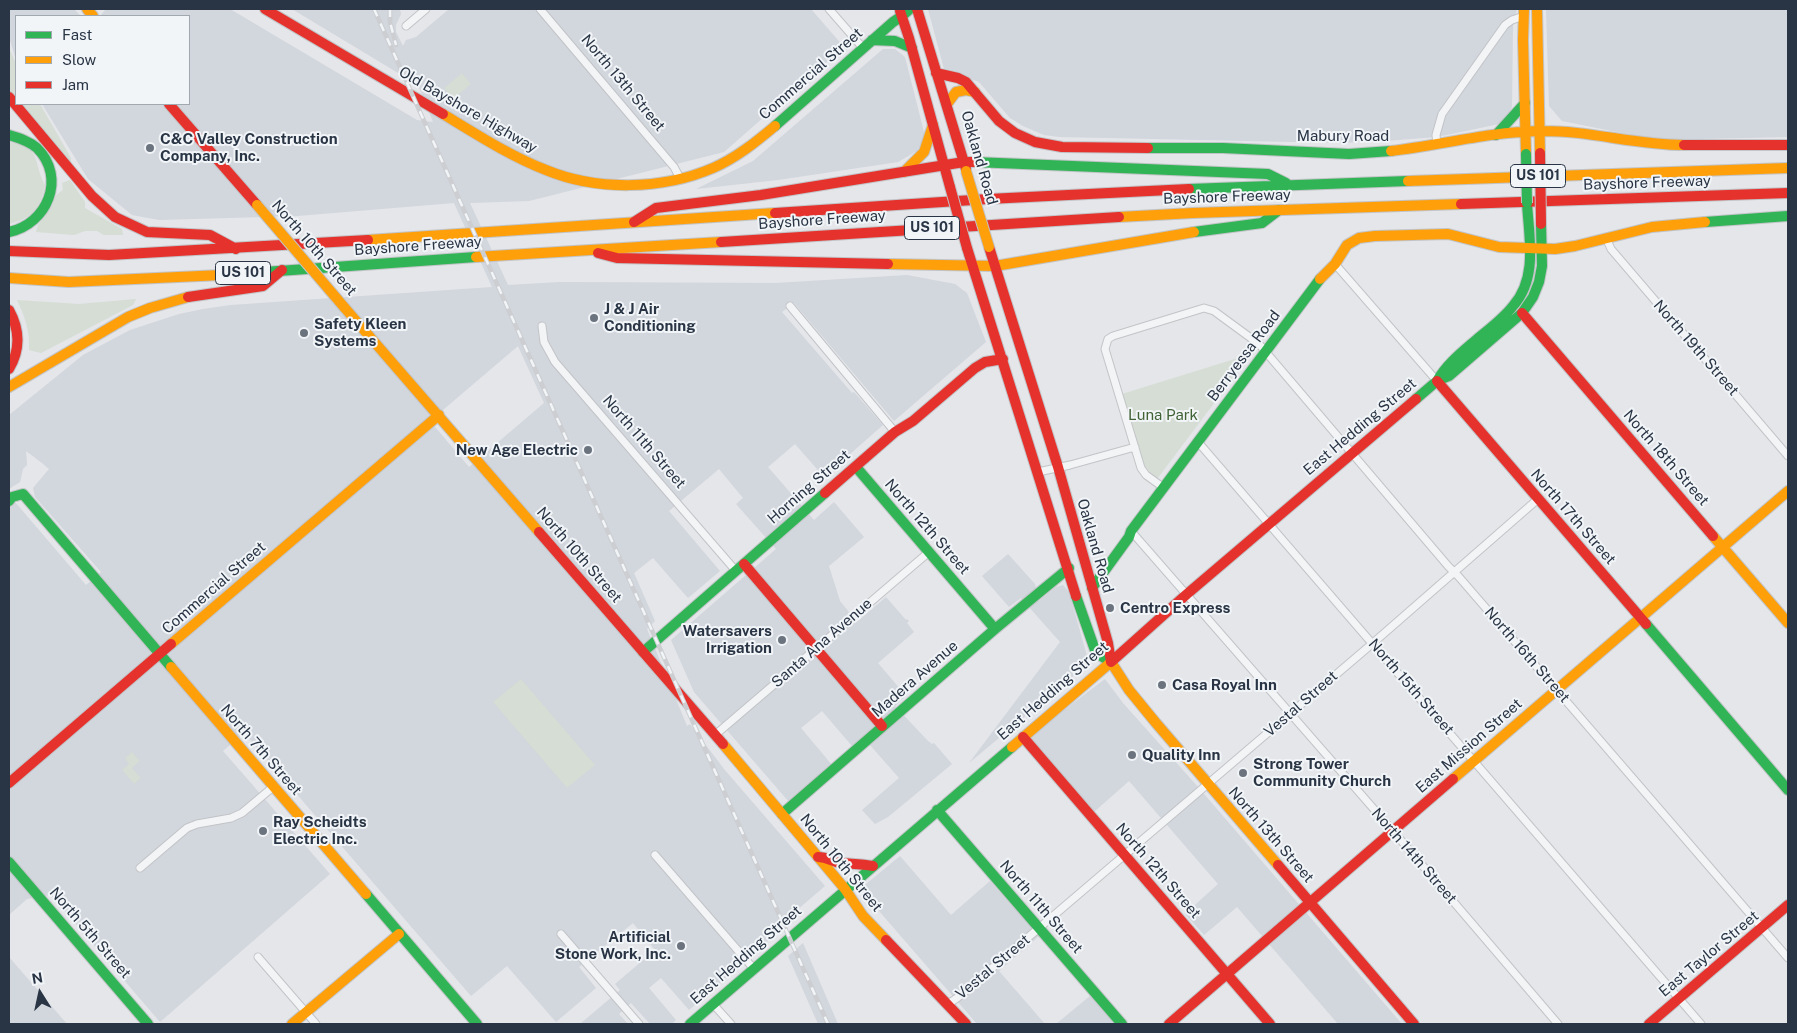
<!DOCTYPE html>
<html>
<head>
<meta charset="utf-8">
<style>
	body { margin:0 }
	#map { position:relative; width:1797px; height:1033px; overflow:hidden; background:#e4e6e9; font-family:"Public Sans",sans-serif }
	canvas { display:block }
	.frame { position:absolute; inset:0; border:10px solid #293545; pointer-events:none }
	.legend { position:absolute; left:15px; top:15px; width:175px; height:90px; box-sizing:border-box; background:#f2f5f8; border:1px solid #a2a8b0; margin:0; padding:6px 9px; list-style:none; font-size:15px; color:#293545 }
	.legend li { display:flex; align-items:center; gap:10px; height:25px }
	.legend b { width:25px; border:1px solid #a2a8b0 }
	.north { position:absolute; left:15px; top:968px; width:50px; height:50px; -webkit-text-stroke:4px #f2f5f8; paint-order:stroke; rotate:350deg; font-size:14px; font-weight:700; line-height:20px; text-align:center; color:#293545 }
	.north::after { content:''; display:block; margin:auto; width:18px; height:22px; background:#293545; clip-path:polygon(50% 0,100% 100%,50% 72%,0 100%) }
</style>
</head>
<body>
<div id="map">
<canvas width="1797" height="1033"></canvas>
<div class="frame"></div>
<ul class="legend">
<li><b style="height:6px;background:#30b455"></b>Fast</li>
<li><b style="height:6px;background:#ff9f0a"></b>Slow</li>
<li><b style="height:6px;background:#e5322d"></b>Jam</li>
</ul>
<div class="north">N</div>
</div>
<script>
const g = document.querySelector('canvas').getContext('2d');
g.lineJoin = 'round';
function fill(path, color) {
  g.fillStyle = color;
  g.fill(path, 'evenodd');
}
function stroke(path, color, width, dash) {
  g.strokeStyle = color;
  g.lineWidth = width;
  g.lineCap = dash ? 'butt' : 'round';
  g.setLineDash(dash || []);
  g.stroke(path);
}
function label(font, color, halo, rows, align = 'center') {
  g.font = font + ' "Public Sans",sans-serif';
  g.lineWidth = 4;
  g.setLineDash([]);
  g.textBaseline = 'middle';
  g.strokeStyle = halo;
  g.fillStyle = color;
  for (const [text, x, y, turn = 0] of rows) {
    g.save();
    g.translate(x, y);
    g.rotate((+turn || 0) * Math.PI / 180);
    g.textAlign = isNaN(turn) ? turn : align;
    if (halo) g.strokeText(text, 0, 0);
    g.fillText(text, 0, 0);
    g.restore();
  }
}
fill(new Path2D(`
	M9 9H74L81 16H16V60L9 37Z
	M106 9H230L417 120 433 122 418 85 292 9H400L401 14 396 25V32L403 46 406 40 416 37 449 9H811L844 47 724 152 529 201 470 203 508 285 560 282 776 283 907 275 955 284 967 293 986 342 894 421 794 303 782 312 852 393 854 392 883 425 824 477 795 444 768 467 814 520 834 502 864 537 829 566 840 601 857 622 886 597 906 620 907 619 909 621 907 623 914 632 878 663 906 696 895 706 928 741 932 744 934 743 952 764 888 817 875 824 862 810 899 778 863 737 852 746 822 711 801 728 832 765 789 802 694 692 671 640 776 549 736 504 743 498 719 469 669 511 720 571 688 598 653 558 634 573 655 621 647 629 687 726 690 724 724 769 825 886 776 928 778 932 689 1010 661 978 649 988 676 1020 672 1024H650L631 1003 619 1014 628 1024H580L620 990 615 984 655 950 633 923 579 967 596 988 556 1022 507 966 471 996 244 733 223 751 330 874 160 1022 51 895 27 899 9 915V495L86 585 101 572 35 497 33 488 49 469 42 463 26 451 27 465 23 469 20 482 9 489V415L83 355 130 330 179 314 203 309 231 305 492 287 454 203 297 216 159 220 132 215 88 179 42 104H189V16H100ZM518 346 544 403 469 467 430 421Z
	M928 9H1517L1513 25 1512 107 1504 123 1437 137 1385 141 1342 143 1059 137 1044 135 1023 126 1010 118 979 82 944 69Z
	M1546 9H1788V137L1656 140 1562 121 1549 106Z
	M883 49H895L905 57 925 136 917 151 898 162 778 180 696 189 753 161Z
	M1008 554 1035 584 1039 601 1056 587 1063 585 1069 592 1089 663 969 763 1060 642 1021 598 1009 607 982 576Z
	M1105 679 1123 703 1198 787 1402 1024H1338L1237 907 1204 935 1185 914 1218 884 1129 781 1094 812 1028 737Z
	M900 856 951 915 990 881 1039 936 999 971 1045 1024H977L860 889Z
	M803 943 838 1024H818L788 956Z
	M9 957 67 1024H9Z
	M1090 996 1115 1024H1056Z`), '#d2d6dd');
fill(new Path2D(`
	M9 48 16 63V99L9 90Z
	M462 73 471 84 453 99 444 88Z
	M20 104H40L71 158V163Z
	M9 142C43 147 32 162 45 185 41 208 31 219 9 224Z
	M70 180 85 202V208L122 229 123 235H104L97 231H85L74 235 36 232 38 225 52 206 56 195 63 190 62 183Z
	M136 299 133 305 41 353 29 350C30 331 25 317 17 300L79 304Z
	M1251 354 1157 479 1145 467 1122 394Z
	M521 679 595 765 567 788 493 702Z
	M132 752 140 761 132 768 141 778 134 784 122 770 129 764 125 758Z`), '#d5ddd4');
const street = new Path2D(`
	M540 9 674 167 680 178
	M829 9 863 48
	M406 26 426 9
	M1437 144 1436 135 1442 114 1505 25 1512 20 1524 16
	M1606 238 1611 249 1788 456
	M1335 264 1437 381
	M790 306 895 432
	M542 326 544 342 555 362 736 571
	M1198 442 1701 1024
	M1038 472 1070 465 1135 447
	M1164 488 1146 475 1141 468 1105 349 1108 339 1113 336 1204 308 1214 311 1259 344 1448 566 1459 577 1788 958
	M1131 531 1393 831 1558 1024
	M715 735 929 552
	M655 855 754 969
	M140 868 187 828 197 824 231 818 242 813 273 787
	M561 934 639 1024
	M258 957 316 1024
	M713 1004 731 1024
	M948 1004 957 998 1373 643 1538 499`);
const fast = new Path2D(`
	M902 16 910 9
	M872 40 895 41 912 48
	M775 126 893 22 902 16
	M9 135C19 138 29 141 37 148 67 178 47 224 9 232
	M1496 135 1525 103
	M1148 148H1223L1349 154 1391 151
	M974 162 1268 174 1286 183
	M1189 189 1408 181
	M1705 222 1788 216
	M1194 232 1262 223 1279 210
	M222 275 476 257
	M1437 381C1447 364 1461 353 1476 340 1489 329 1503 319 1513 306 1538 278 1529 238 1527 203
	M1416 399 1437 381 1449 376 1522 313 1533 297 1539 282 1542 266 1541 224
	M856 467 995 629
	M9 501 12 497 23 494 171 667
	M1092 588 1129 537 1131 531 1320 279
	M1076 596 1096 653 1111 662
	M1646 624 1788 790
	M643 652 825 493
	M937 810 1122 1024
	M782 814 995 629 1069 568
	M9 862 148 1024
	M366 894 477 1024
	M690 1024 1012 747`);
const slow = new Path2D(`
	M87 9 93 16
	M1524 9 1523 40 1526 154
	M1537 9 1540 153
	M947 104 956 92 966 90 975 92
	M443 114C476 134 510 156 546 170 597 191 662 190 713 168 736 158 756 142 775 126
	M1391 151C1441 145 1489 132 1539 131 1588 130 1635 145 1684 145
	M904 172 924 152 933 125
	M1408 181 1788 168
	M1119 217 1193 213 1461 204
	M368 240 775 213
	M476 257 721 242
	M888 264 995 266 1194 232
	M9 278 69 282 222 275
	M1320 279 1335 264 1347 245 1359 238 1375 236 1448 234 1499 247 1555 249 1575 246 1652 227 1705 222
	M344 307 539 532
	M9 387 128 317 150 308 188 297
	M1713 536 1788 623
	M171 644 439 415
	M171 667 366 894
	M723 744 845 889 863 916 886 940
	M1012 747 1111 662 1129 690 1156 723 1278 865
	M1453 779 1788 491
	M292 1024 399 934`);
const jam = new Path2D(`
	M265 9 443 114
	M917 9 966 169
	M900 11 909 38 950 187
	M936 73 958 78 966 82 999 121 1015 133 1035 142 1062 147 1148 148
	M9 97 92 196 115 217 147 232 210 235 236 249
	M169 104 257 205
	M1684 145H1788
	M1461 204 1788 193
	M775 213 988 199 1189 189
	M634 222 656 208 761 195 964 162H974
	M721 242 1119 217
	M989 247 1058 467 1108 643 1111 662
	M967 248 1076 596
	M9 251 109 255 368 240
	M598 253 617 258 888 264
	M188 297 263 286 282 270
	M9 310C20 330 21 349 9 369
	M1522 313 1713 536
	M1437 381 1646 624
	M825 493 895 432 913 421 975 368 985 362 1003 359
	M539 532 723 744
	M744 564 882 726
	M1111 662 1187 594 1416 399
	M1023 737 1270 1024
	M9 783 171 644
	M818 857C828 857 832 862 841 863 852 864 862 864 873 866
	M1278 865 1414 1024
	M886 940 966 1024
	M1169 1024 1453 779
	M1649 1024 1788 905`);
stroke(street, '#c2c4c7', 9);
stroke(fast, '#c2c4c7', 12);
stroke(slow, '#c2c4c7', 12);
stroke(jam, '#c2c4c7', 12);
stroke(street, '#f3f4f6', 7);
stroke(fast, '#30b455', 10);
stroke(slow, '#ff9f0a', 10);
stroke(jam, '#e5322d', 10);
const rail = new Path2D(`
	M374 9 828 1024
	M390 9V22L396 45`);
stroke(rail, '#ccced1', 4.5);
stroke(rail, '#f2f5f8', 2.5, [8]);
const fastBridge = new Path2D(`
	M1526 154 1527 203`);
const slowBridge = new Path2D(`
	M966 171 989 247
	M257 205 344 307`);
const jamBridge = new Path2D(`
	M1540 153 1541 224
	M950 187 967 248`);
stroke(fastBridge, '#c2c4c7', 12, []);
stroke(slowBridge, '#c2c4c7', 12, []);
stroke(jamBridge, '#c2c4c7', 12, []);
stroke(fastBridge, '#30b455', 10);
stroke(slowBridge, '#ff9f0a', 10);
stroke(jamBridge, '#e5322d', 10);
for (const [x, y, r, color] of [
	[150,148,5,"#6a737e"],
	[594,318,5,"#6a737e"],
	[304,333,5,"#6a737e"],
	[588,450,5,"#6a737e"],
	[1110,608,5,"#6a737e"],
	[782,640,5,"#6a737e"],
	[1162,685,5,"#6a737e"],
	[1132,755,5,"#6a737e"],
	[1243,773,5,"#6a737e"],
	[263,831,5,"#6a737e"],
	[681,946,5,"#6a737e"]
]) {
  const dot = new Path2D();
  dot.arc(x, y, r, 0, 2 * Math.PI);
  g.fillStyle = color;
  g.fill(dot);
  stroke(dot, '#f2f5f8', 2);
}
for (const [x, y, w] of [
	[1538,176,55],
	[932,228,55],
	[243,273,55]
]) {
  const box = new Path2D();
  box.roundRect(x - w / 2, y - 11.5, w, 23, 4);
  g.fillStyle = '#f2f5f8';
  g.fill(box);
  stroke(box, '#293545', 1);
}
label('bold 14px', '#293545', null, [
	["US 101",1538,176],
	["US 101",932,228],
	["US 101",243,273]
]);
label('15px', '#293545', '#f2f5f8', [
	["Commercial Street",811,74,-41],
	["North 13th Street",623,83,50],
	["Old Bayshore Highway",468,110,30],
	["Mabury Road",1343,136],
	["Oakland Road",979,158,74],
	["Bayshore Freeway",1647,183,-2],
	["Bayshore Freeway",1227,197,-2],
	["Bayshore Freeway",822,220,-4],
	["Bayshore Freeway",418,246,-4],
	["North 10th Street",314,248,49],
	["North 19th Street",1696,348,49],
	["Berryessa Road",1244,356,-53],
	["East Hedding Street",1360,427,-40],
	["North 11th Street",644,442,49],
	["North 18th Street",1666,458,49],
	["Horning Street",809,487,-41],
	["North 17th Street",1573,517,49],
	["North 12th Street",927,527,49],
	["Oakland Road",1095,546,74],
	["North 10th Street",579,555,49],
	["Commercial Street",214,588,-41],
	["Santa Ana Avenue",822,643,-41],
	["North 16th Street",1527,655,49],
	["Madera Avenue",915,679,-41],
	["North 15th Street",1411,687,49],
	["East Hedding Street",1053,691,-41],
	["Vestal Street",1301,704,-41],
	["East Mission Street",1469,746,-41],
	["North 7th Street",261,750,49],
	["North 13th Street",1271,835,49],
	["North 14th Street",1414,856,49],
	["North 10th Street",841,863,51],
	["North 12th Street",1158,871,49],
	["North 11th Street",1041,907,49],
	["North 5th Street",90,933,49],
	["East Taylor Street",1709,954,-40],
	["East Hedding Street",746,955,-41],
	["Vestal Street",993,967,-40]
]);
label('bold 15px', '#293545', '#f2f5f8', [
	["C&C Valley Construction",160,139],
	["Company, Inc.",160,156],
	["J & J Air",604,309],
	["Conditioning",604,326],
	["Safety Kleen",314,324],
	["Systems",314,341],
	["New Age Electric",578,450,"right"],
	["Centro Express",1120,608],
	["Watersavers",772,631,"right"],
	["Irrigation",772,648,"right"],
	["Casa Royal Inn",1172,685],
	["Quality Inn",1142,755],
	["Strong Tower",1253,764],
	["Community Church",1253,781],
	["Ray Scheidts",273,822],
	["Electric Inc.",273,839],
	["Artificial",671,937,"right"],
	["Stone Work, Inc.",671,954,"right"]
], 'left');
label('15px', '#406235', '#f2f5f8', [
	["Luna Park",1163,415]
]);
</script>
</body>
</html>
